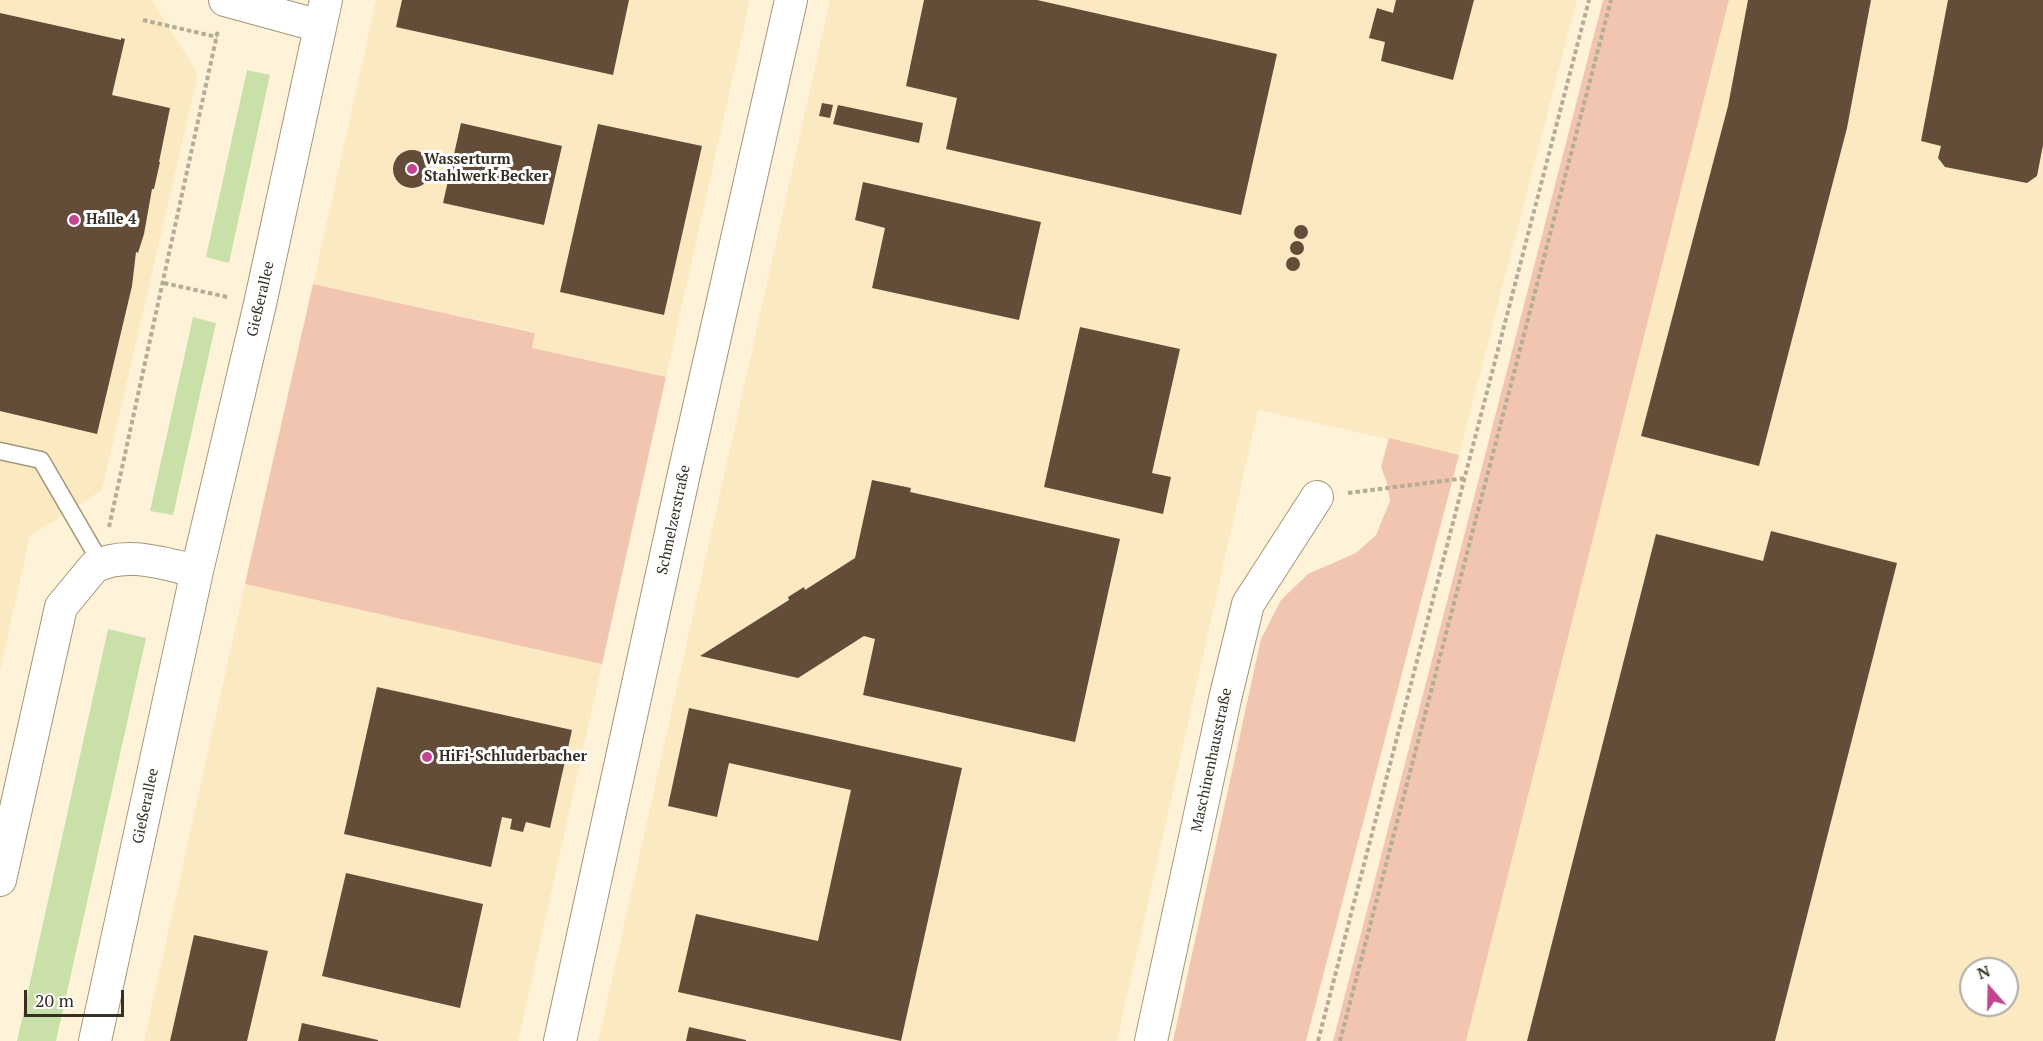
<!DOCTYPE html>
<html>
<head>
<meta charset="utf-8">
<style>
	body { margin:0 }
	#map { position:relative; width:2043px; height:1041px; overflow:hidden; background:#fef3d9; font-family:"PT Serif",serif }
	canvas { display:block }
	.north { position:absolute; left:1959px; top:957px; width:60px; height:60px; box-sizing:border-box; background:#fff; border:2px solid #afaca7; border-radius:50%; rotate:340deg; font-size:16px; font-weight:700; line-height:24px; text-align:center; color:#363024 }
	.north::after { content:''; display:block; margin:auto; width:21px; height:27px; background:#c34490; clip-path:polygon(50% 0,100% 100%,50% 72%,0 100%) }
	.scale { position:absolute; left:24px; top:990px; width:100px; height:27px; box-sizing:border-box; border:3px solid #363024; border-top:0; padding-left:8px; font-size:18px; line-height:21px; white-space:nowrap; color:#363024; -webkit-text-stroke:4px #fff; paint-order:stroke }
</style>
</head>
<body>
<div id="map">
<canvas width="2043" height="1041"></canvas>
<div class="north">N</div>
<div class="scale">20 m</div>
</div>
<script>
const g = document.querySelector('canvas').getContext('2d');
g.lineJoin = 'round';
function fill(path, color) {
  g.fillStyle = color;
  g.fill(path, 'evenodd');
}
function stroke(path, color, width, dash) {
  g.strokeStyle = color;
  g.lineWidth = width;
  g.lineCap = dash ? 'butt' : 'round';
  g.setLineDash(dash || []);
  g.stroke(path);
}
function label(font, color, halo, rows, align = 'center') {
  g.font = font + ' "PT Serif",serif';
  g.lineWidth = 6;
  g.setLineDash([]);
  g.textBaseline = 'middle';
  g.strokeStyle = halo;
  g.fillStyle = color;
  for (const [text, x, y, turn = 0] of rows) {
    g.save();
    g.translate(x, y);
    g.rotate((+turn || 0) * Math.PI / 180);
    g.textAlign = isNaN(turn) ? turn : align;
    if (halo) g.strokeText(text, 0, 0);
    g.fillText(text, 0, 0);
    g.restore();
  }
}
fill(new Path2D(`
	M0 0H152L198 74 102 490 30 536 0 672Z
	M376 0H750L666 377 532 348 535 332 313 284Z
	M830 0H1577L1459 455 1258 410 1117 1041H598Z
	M1729 0H2043V1041H1466ZM1971 969H2007V1005H1971Z
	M245 584 602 664 518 1041H144Z`), '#fbe9c2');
fill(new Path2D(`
	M1603 0H1729L1466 1041H1333Z
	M313 284 535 333 532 348 666 377 602 664 245 584Z
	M1389 438 1459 455 1306 1041H1173L1261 639 1281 600 1308 574 1356 553 1376 535 1390 501 1387 483 1381 467Z`), '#f2c5b0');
fill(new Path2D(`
	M247 70 270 75 229 263 206 257Z
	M193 317 216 323 173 515 150 511Z
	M108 629 146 638 56 1041H17Z`), '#cae0a9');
fill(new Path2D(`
	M402 0H629L613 75 396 27Z
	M924 0H1037L1277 54 1241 215 946 149 957 98 906 86Z
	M1396 0H1474L1453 80 1381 61 1385 42 1369 38 1377 8 1393 13Z
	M1748 0H1871L1847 128 1759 466 1641 436 1728 106Z
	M1948 0H2043V145L2037 176 2027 183 1945 167 1938 158 1941 146 1921 141Z
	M0 13 121 40V38L125 39 112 95 170 108 159 162H160L154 189H152L144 234 138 253 136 252 132 286 97 434 0 411Z
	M822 103 833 105 830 118 819 116Z
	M838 105 923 123 919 143 833 124Z
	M461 123 562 146 544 225 443 203Z
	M598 124 702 146 664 315 560 292Z
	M393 169a19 19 0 1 1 38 0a19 19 0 1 1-38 0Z
	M863 182 1041 222 1019 320 872 288 885 228 855 220Z
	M1294 232a7 7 0 1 1 14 0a7 7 0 1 1-14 0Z
	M1290 248a7 7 0 1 1 14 0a7 7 0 1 1-14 0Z
	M1286 264a7 7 0 1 1 14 0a7 7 0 1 1-14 0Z
	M1080 327 1180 349 1152 473 1171 477 1163 514 1044 487Z
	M872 480 911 488 910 492 1120 539 1075 742 863 695 875 639 864 636 798 678 700 656 789 600 788 597 804 587 805 590 855 558Z
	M1771 531 1897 563 1775 1041H1527L1656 534 1763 561Z
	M377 687 572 730 550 828 526 822 523 832 510 829 512 819 502 817 491 867 344 834Z
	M689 708 962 768 901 1041 678 992 696 914 818 941 851 790 729 763 717 817 668 806Z
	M346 873 483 904 460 1008 322 976Z
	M194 935 268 951 247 1041H170Z
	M302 1023 378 1040V1041H298Z
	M689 1027 746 1040V1041H686Z`), '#634d38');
const lane = new Path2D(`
	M0 451 41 460 101 563`);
const street = new Path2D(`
	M225 0 320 26
	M0 880 61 607 94 567C126 550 164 564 197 571
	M95 1041 197 571 260 304 326 0
	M560 1041 683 478 791 0
	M1151 1041 1225 699 1248 604 1317 497`);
stroke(lane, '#a39578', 19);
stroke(street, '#a39578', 34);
stroke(new Path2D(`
	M143 20 217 37
	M164 283 227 297
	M1348 493 1466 478
	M109 527 218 30
	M1318 1041 1589 0
	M1340 1041 1611 0`), '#b5ac97', 4, [4.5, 3]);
stroke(lane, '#fff', 16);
stroke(street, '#fff', 32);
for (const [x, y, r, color] of [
	[412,169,6,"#c34490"],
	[74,220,6,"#c34490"],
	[427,757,6,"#c34490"]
]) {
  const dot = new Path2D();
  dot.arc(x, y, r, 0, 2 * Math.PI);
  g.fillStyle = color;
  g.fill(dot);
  stroke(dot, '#fff', 2);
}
label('bold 15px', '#363024', '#fff', [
	["Wasserturm",424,160],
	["Stahlwerk Becker",424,177],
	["Halle 4",86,220],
	["HiFi-Schluderbacher",439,757]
], 'left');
label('15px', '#363024', '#fff', [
	["Gießerallee",261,299,-77],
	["Schmelzerstraße",674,520,-78],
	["Maschinenhausstraße",1212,760,-78],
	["Gießerallee",146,806,-78]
]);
</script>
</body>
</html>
